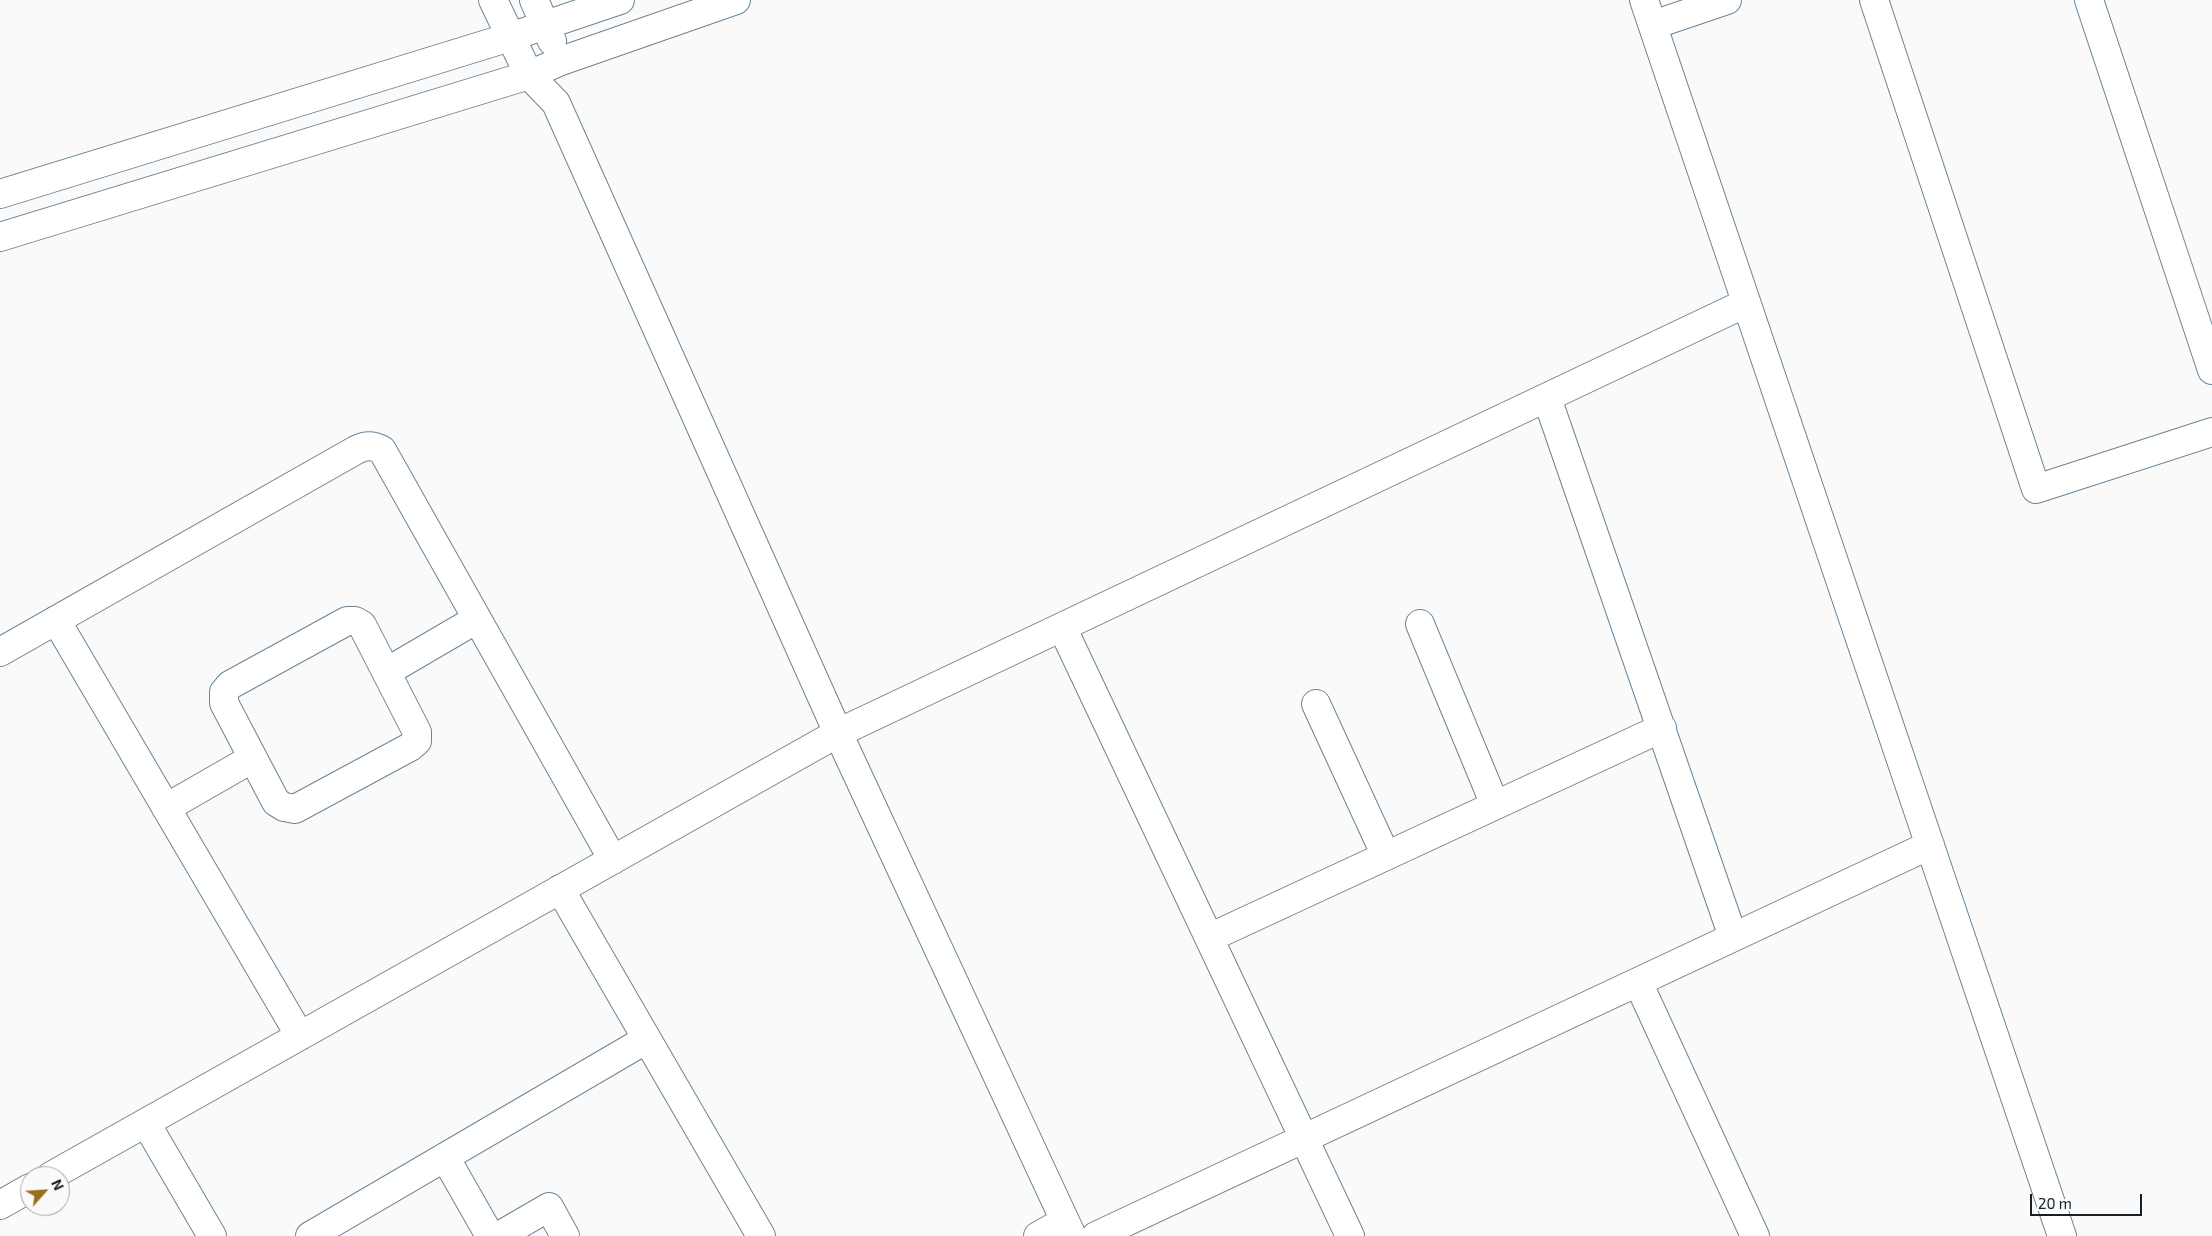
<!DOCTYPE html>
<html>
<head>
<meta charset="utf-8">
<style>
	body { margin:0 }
	#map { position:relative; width:2212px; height:1236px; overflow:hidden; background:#fafafa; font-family:"Exo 2",sans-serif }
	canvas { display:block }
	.north { position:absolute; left:20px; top:1166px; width:50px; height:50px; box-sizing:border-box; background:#fafafa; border:1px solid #9ea3a6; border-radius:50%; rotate:64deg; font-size:14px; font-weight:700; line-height:20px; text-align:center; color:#152028 }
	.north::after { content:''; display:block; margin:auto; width:18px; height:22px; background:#9a6e1d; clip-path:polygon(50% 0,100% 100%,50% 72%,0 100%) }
	.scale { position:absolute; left:2030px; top:1194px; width:112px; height:22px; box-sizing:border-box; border:2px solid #152028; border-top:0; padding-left:6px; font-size:15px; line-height:18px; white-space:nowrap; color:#152028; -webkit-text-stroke:4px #fafafa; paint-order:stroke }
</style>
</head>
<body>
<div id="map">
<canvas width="2212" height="1236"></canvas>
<div class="north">N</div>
<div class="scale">20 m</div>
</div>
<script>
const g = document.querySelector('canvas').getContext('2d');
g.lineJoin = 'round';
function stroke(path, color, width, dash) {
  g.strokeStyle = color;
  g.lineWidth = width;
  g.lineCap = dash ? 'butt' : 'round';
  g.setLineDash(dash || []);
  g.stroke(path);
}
const minor = new Path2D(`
	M493 0 529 75 556 103 838 733 1072 1236
	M534 0 552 41
	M1644 0 2062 1236
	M1874 0 2036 489 2212 432
	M2089 0 2212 370
	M1653 25 1727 0
	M0 194 510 37 620 0
	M0 237 529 75 561 61 736 0
	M1547 398 1733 937
	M56 620 300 1036
	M347 621H355L362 625 417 732V741L410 747 295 809 284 807 276 802 224 703V692L230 685Z
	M1420 624 1495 805
	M1062 627 1350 1236
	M0 652 356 450C366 445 372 445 382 450L613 860
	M388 671 477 619
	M1316 704 1386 856
	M166 808 253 758
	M560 889 761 1236
	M1209 938 1662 728
	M1638 982 1755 1236
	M146 1123 212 1236
	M445 1157 490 1236
	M51 1176 838 733 1746 303
	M0 1205 30 1188
	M310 1236 647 1039
	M499 1236 549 1207 565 1236
	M1038 1236 1065 1221
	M1096 1236 1930 845`);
stroke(minor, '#698498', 30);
stroke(minor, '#fff', 28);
</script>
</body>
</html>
